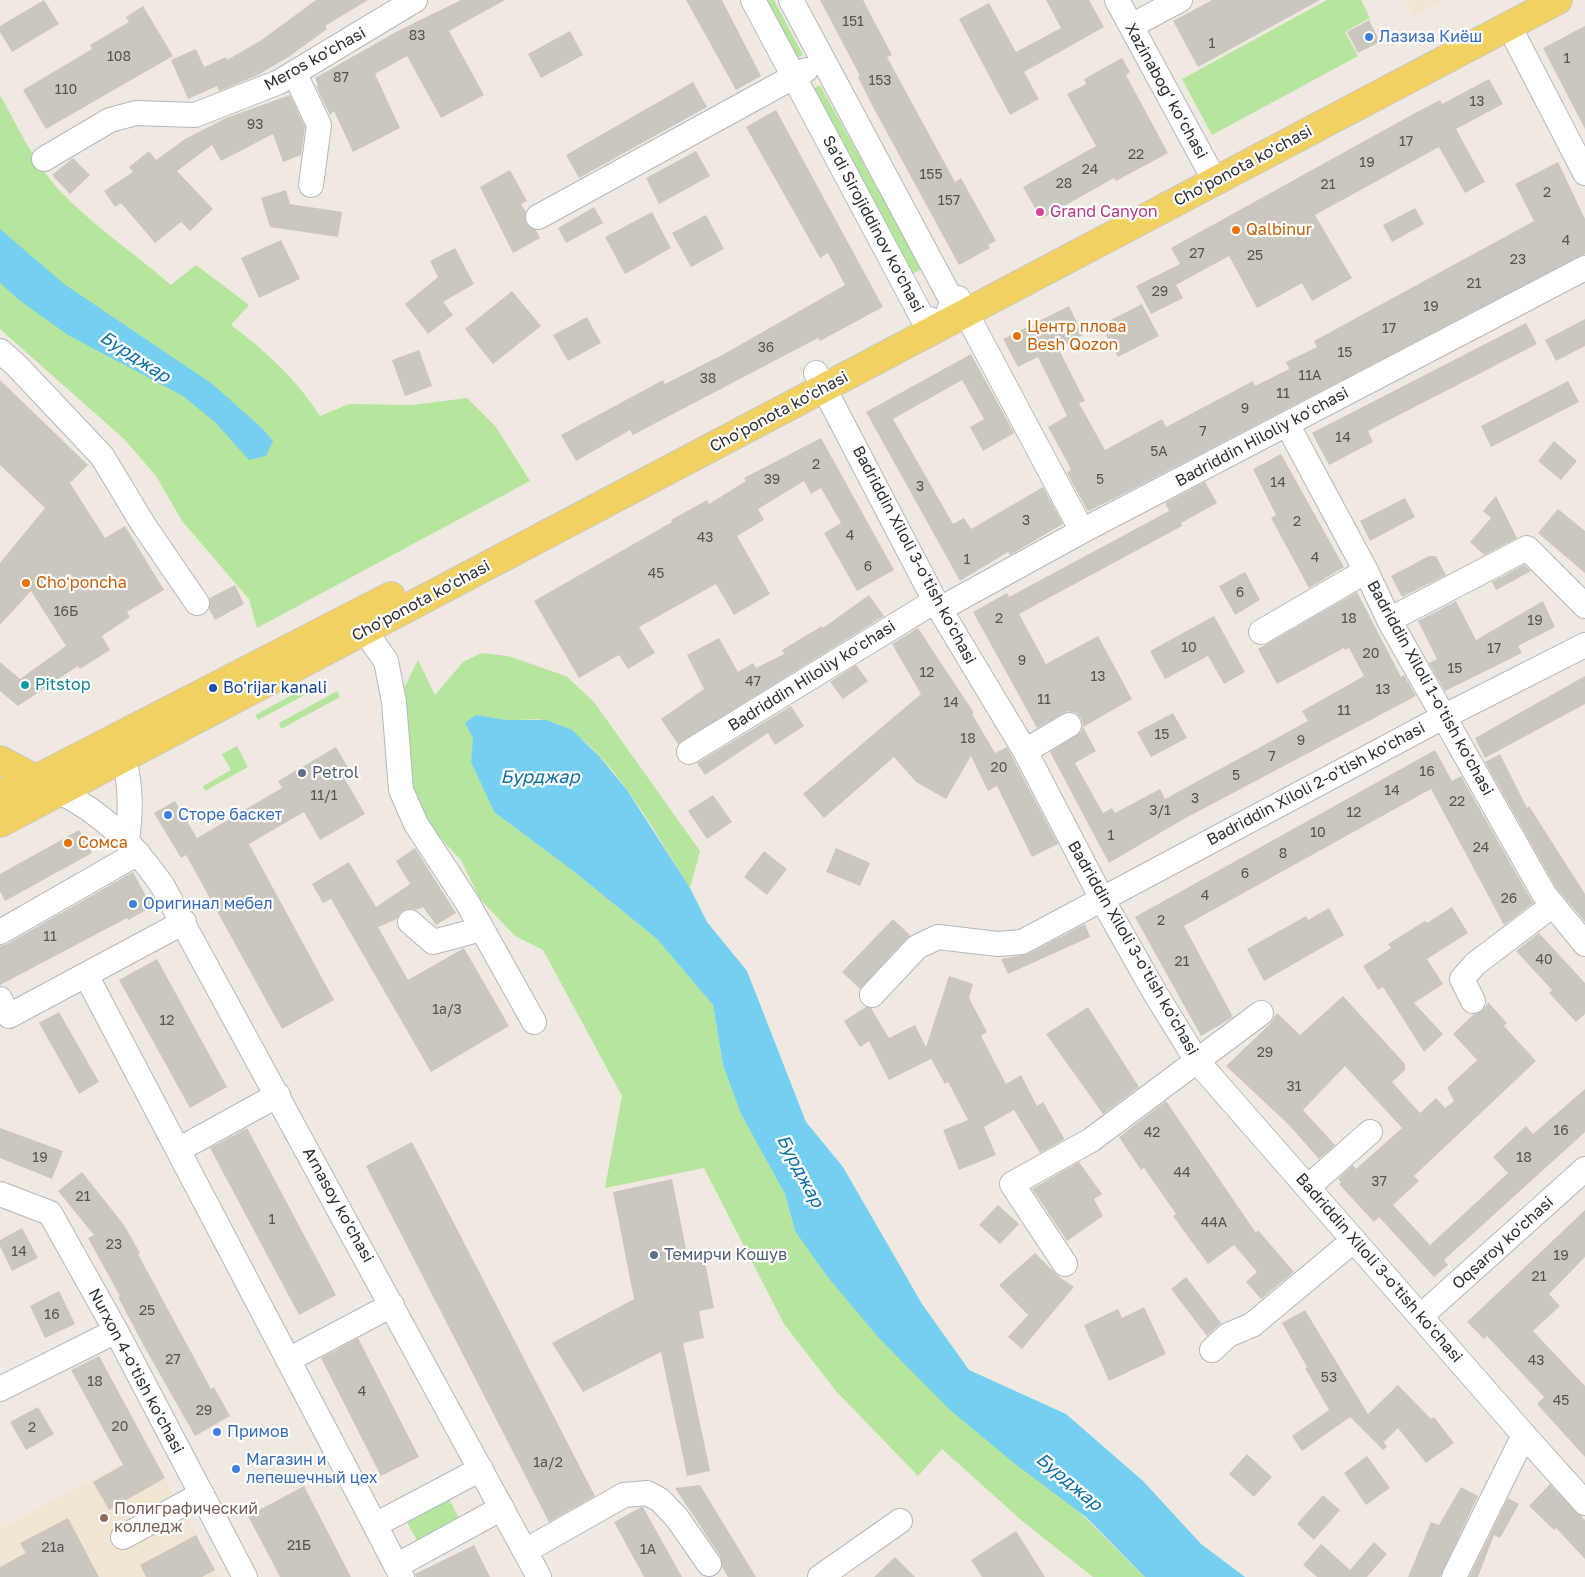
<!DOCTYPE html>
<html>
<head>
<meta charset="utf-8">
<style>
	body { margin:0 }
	canvas { display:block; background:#efe9e1 }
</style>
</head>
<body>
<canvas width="1585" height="1577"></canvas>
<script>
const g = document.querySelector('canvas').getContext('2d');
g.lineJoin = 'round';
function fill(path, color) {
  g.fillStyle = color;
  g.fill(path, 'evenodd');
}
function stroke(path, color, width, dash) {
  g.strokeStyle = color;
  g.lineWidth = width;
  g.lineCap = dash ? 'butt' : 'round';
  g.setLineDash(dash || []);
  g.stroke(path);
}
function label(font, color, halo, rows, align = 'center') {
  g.font = font + ' "Golos Text",sans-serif';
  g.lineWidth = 4.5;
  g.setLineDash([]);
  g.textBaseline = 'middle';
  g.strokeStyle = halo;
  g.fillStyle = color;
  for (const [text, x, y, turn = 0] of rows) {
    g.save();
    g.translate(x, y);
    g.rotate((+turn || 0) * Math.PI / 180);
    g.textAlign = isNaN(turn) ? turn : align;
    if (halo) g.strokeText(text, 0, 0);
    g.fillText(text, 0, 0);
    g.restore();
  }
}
fill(new Path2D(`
	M1405 0H1443L1413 16Z
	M149 1450 219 1577H0V1529Z`), '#f0e6d1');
fill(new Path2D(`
	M764 0H774L803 55 795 59Z
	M1327 0H1361L1370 18 1345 32 1358 56 1212 135 1182 79Z
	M820 85 922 269 910 275 812 89Z
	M0 95C18 127 34 162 58 189 92 225 134 253 171 285L196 265 249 305 231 325C266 351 296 379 320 416L349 404 412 405 467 398 496 427 530 481 257 628 249 599 182 521 156 476 124 439 0 329Z
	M481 653 508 656 566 676 594 702 700 851 690 888C659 840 605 736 549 721 536 717 520 721 506 720 496 720 486 717 476 715L471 762 494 812 572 870 657 939 713 1005 723 1065 741 1114 785 1194 795 1231 1145 1577H1093L1021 1520 942 1449 918 1476 836 1391 784 1324 704 1168 605 1188 622 1096 543 950 515 936 480 899 461 860 425 822 408 788 400 696 418 660 435 695 463 662Z
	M322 679 325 684 258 720 255 715Z
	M337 691 340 697 281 729 279 723Z
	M237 746 248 767 205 791 203 786 231 770 222 754Z
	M448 1497 460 1520 418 1542 405 1519Z`), '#b6e59e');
fill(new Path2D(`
	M0 229 64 284 211 383 262 428 273 441 266 456 249 460 215 422 183 396 68 335 19 300 0 283Z
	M476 715 506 720H547L572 730 599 756 627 790 690 888 707 922 747 971 806 1122 843 1167 922 1304 969 1370 1066 1414 1143 1481 1201 1544 1245 1577H1145L1086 1517 1014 1463 950 1410 878 1337 827 1276 795 1231 785 1194 741 1114 723 1065 713 1005 657 939 572 870 494 812 471 762 473 738 465 723Z`), '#75cff0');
fill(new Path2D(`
	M44 0 59 24 12 52 0 32V26Z
	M316 0H368L325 26 327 29 290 56 256 76 219 91 217 86 188 99 171 60 196 49 204 67 226 57 227 60 260 41Z
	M461 0H505L449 31 484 95 441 118 407 56 375 74 400 128 353 152 334 111 330 115 316 86 318 85 315 78 396 32Z
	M686 0H722L761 76 736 90Z
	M820 0H863L892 55 887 57 955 182 961 178 996 241 988 245 990 248 959 265 873 107 858 77 860 76Z
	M1046 0H1089L1104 27 1024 72 1039 99 1010 115 959 19 989 3 1016 52 1061 28Z
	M1212 0H1320L1198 67 1173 21Z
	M143 6 173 56 46 129 23 90 92 49 90 45 129 22 126 17Z
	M1369 20 1380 42 1358 53 1347 32Z
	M1585 26V129L1543 48Z
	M570 31 583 55 541 78 528 54Z
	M1122 58 1130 72 1126 75 1168 153 1116 181 1114 178 1041 219 1023 187 1096 146 1067 94 1086 84 1084 79Z
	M1489 79 1503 104 1456 129 1485 182 1465 193 1439 147 1315 215 1352 278 1312 301 1302 283 1257 308 1229 256 1176 285 1183 298 1151 314 1136 286 1180 264 1171 248 1415 113 1440 100 1442 104Z
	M693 82 707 107 579 178 566 155Z
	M290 95 305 127 301 155 283 162 273 134 221 161 212 145 177 171 213 209 190 231 181 222 155 243 121 203 115 207 104 191 133 172 129 167 149 151 156 160 185 139 226 118Z
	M776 110 883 307 820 341 818 338 633 435 630 430 576 461 561 435 663 380 665 384 724 354 845 285 828 253 820 258 746 127Z
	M696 151 710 176 659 204 646 178Z
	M73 158 90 175 70 194 52 175Z
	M1558 162 1585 219V254L1129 491 1089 511 1087 510 1067 473 1071 469 1048 427 1067 416 1038 357 1018 367 1003 339 1069 306 1083 335 1058 348 1085 401 1079 403 1105 450 1162 419 1166 427 1253 381 1255 386 1289 369 1286 362 1317 347 1314 341 1534 221 1515 184Z
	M510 170 527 201 521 204 526 212V223L536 230 540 238 513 253 480 187Z
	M286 190 290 204 342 212 338 237 270 227 261 198Z
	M594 207 603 223 566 243 558 228Z
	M1415 208 1424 224 1392 242 1383 225Z
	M652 212 671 248 625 274 605 237Z
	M706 215 724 249 691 267 672 233Z
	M281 240 300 279 259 298 241 258Z
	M455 248 474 284 443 302 453 315 428 334 405 304 438 277 430 261Z
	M512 291 541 326 493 364 465 329Z
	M1142 304 1159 336 1118 357 1101 325Z
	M587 317 601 343 568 361 553 335Z
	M1585 319V346L1556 361 1545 340Z
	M1526 323 1537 344 1368 431 1373 442 1329 465 1312 433Z
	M419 350 432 386 405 396 392 360Z
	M971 354 1014 433 983 451 970 427 984 419 962 380 893 419 953 524 964 518 971 529 1043 487 1063 524 1010 555 1008 552 960 581 866 412Z
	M0 380 88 465 70 483 105 538 125 526 164 590 127 612 130 617 102 636 110 650 80 669 78 666 18 706 0 691V662L20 679 66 646 31 591 0 625V563L45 508 0 465Z
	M1568 381 1579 402 1491 447 1481 426Z
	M821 438 894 570 857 591 824 533 841 523 821 488 811 494 804 481 758 509 764 520 737 536 770 594 734 615 716 584 639 627 655 653 628 669 619 655 579 678 534 601 672 522 671 520 707 500 709 504 746 481 744 478Z
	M1554 441 1577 461 1561 480 1538 461Z
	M1281 454 1344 567 1309 588 1271 518 1276 515 1253 469Z
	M1205 482 1217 503 1181 523 1182 526 1019 614 1046 664 1098 636 1132 699 1083 727 1096 751 1075 763 1103 813 1112 808 1115 813 1160 789 1165 799 1308 721 1302 711 1364 676 1349 648 1345 650 1344 648 1277 684 1258 649 1357 592 1401 677 1404 675 1416 696 1182 820 1109 863 1050 752 1081 732 1083 725 1081 718 1076 713 1068 711 1037 728 973 612 1007 593 1009 597 1169 511 1165 503Z
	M1496 496 1517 538 1484 555 1470 542 1491 518 1483 511Z
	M1405 498 1415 517 1370 541 1360 521Z
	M1558 509 1585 531V573L1538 533Z
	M1429 556H1436L1446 575 1402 597 1391 576Z
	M1524 565 1531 571 1496 590 1492 582Z
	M1245 572 1260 600 1235 615 1219 586Z
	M235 585 244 604 215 620 209 609 210 598Z
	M869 595 884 616 678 744 661 719 704 689 687 655 719 638 738 672 753 663 756 668 784 654 782 650 822 626 823 628Z
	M1456 601 1476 640 1543 601 1555 627 1518 646 1522 653 1445 691 1429 663 1437 659 1418 621Z
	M1214 616 1245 672 1224 684 1208 656 1165 679 1150 651Z
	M918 628 974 713 972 714 995 753 1007 747 1058 844 1032 857 997 786 988 791 971 756 946 799 916 782 894 757 824 818 803 794 921 694 892 644Z
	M856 665 868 681 843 699 830 682Z
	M1585 676V704L1485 758 1475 738Z
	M791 706 804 726 775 745 768 733 705 775 697 763Z
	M1173 713 1187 738 1151 757 1137 732Z
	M336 747 349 769 342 774 365 814 320 840 304 812 249 844 334 1000 282 1029 186 855 181 858 154 813 175 801 197 838 282 788 278 781Z
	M1435 750 1452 781 1461 776 1533 903 1504 925 1431 789 1184 926 1233 1017 1201 1036 1135 917Z
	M1500 754 1527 808 1529 806 1585 894V922L1555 886 1485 762Z
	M713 795 732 822 707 839 688 811Z
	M79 830 92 853 5 901 0 891V874Z
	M415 848 456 913 436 925 423 907 416 910 406 909 400 913 397 919 378 927 408 980 464 948 509 1026 431 1072 331 899 323 903 312 884 349 862 376 907 410 884 396 861Z
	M836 848 870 863 860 886 826 872Z
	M764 851 787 869 767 895 744 877Z
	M133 872 152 907 128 920 127 918 0 985V946L7 944Z
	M1452 907 1468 933 1427 959 1443 984 1414 1003 1443 1034 1424 1052 1383 987 1378 990 1363 966 1391 948 1388 944 1425 921 1427 923Z
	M1329 908 1344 935 1264 981 1247 949 1306 916 1308 920Z
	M893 919 910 935 860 989 842 972Z
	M1085 924 1090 937 1008 974 1001 959 1028 954Z
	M1539 933 1585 983V1014L1576 1022 1549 993 1552 990 1516 951Z
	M157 959 227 1087 190 1108 119 980Z
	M949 976 973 984 969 998 987 1032 981 1036 1006 1084 1021 1075 1037 1106 1043 1102 1064 1138 1063 1140 1040 1153 1014 1110 984 1127 996 1155 959 1170 943 1130 968 1120 948 1082 945 1084 931 1059 889 1080 869 1041 860 1047 844 1021 866 1007 871 1008 889 1038 915 1025 926 1047Z
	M1343 996 1405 1064V1070L1392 1082 1420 1113 1436 1098 1445 1108 1454 1101 1447 1088 1477 1060 1453 1034 1474 1014 1484 1009 1488 1002 1507 1023 1504 1026 1536 1061 1414 1176 1419 1181 1393 1205 1430 1245 1508 1173 1493 1157 1526 1126 1533 1134 1585 1089V1132L1444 1260 1448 1265 1434 1277 1379 1217 1374 1222 1339 1184 1341 1183 1338 1179 1353 1165 1356 1169 1402 1128 1345 1066 1303 1110 1335 1145 1319 1159 1289 1125 1226 1066 1270 1024 1277 1013 1300 1035Z
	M1088 1007 1139 1087 1103 1114 1046 1034Z
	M59 1012 99 1082 79 1094 39 1023Z
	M1166 1101 1256 1233 1258 1230 1294 1272 1261 1299 1246 1282 1257 1272 1234 1245 1208 1264 1173 1216 1176 1214 1144 1168 1141 1170 1119 1137Z
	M0 1128 63 1151 52 1179 0 1158Z
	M247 1128 336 1295 299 1315 210 1148Z
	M412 1142 595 1496 549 1522 366 1166Z
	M1079 1162 1102 1194 1094 1199 1103 1216 1067 1241 1032 1189Z
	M82 1172 124 1225 140 1253 138 1254 211 1389 214 1387 230 1416 195 1436 145 1348 118 1297 120 1296 88 1238 94 1235 58 1191Z
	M672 1179 688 1259 704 1256 714 1308 699 1311 704 1338 683 1343 710 1471 687 1476 661 1352 583 1392 552 1343 634 1299 613 1192Z
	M998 1205 1019 1224 1000 1244 979 1225Z
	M1585 1210V1257L1549 1294 1560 1306 1533 1331 1585 1386V1457L1537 1404 1544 1397 1487 1336 1484 1339 1467 1322Z
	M22 1228 38 1258 12 1271 0 1246V1240Z
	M1035 1253 1058 1276 1074 1287 1022 1349 1008 1337 1028 1315 999 1285Z
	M1186 1277 1221 1323 1207 1336 1171 1289Z
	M59 1291 75 1324 45 1338 30 1306Z
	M1144 1307 1166 1354 1109 1381 1084 1325 1118 1309 1122 1318Z
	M1305 1310 1368 1414 1398 1385 1431 1419 1434 1417 1454 1443 1426 1463 1398 1428 1384 1442 1387 1447 1383 1450 1350 1417 1302 1451 1292 1436 1329 1410 1305 1368 1307 1367 1282 1323Z
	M358 1338 419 1457 381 1476 321 1358Z
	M99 1356 165 1478 109 1510 93 1482 123 1465 71 1370Z
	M38 1407 54 1434 26 1450 10 1422Z
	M1247 1454 1272 1477 1254 1497 1229 1474Z
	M1367 1456 1390 1488 1366 1505 1344 1473Z
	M1550 1484 1585 1520V1559L1556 1528 1554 1530 1529 1506Z
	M700 1485 756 1577H728L722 1567 720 1556 675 1488Z
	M304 1486 351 1577H280L248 1516Z
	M1461 1487 1478 1496 1440 1577H1408L1431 1522 1439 1525Z
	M1323 1495 1340 1510 1314 1540 1297 1524Z
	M1508 1498 1519 1504 1500 1538 1494 1535 1478 1577H1469Z
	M641 1507H643L682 1577H644L614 1522Z
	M68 1518 99 1577H0V1567L26 1553 20 1543Z
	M1016 1531 1045 1577H982L971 1560Z
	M196 1535 215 1570 202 1577H146L140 1565Z
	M1374 1542 1387 1554 1367 1577H1317L1303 1565 1321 1544 1350 1570Z
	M474 1545 490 1577H416L415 1574Z
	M895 1557 915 1577H874Z`), '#cbc7bf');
const minor = new Path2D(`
	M753 0 922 317 945 324 952 301 791 0
	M1117 0 1215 181
	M1131 26 1180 0
	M1509 26 1585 173
	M295 74 319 125 311 185
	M44 159 110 120 136 113 195 115 279 82 415 0
	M538 217 806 70
	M958 298 1082 531
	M0 351 17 366 102 456 143 524 197 603
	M816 373 935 601 1025 751 1102 899 1155 993 1197 1061 1524 1435 1585 1503
	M1287 424 1366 571 1389 620 1544 894 1585 944
	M940 609 1082 531 1585 268
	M1389 620 1527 548 1585 606
	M365 631 386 661 394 702 401 790 416 824 467 902 534 1022
	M1261 632 1366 571
	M1025 751 1069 725
	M689 752 935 601
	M124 758C131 787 131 811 127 840
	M60 792C104 814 133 844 162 885L539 1577
	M410 922 433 942 482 929
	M0 932 138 853
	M86 975 375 1525 481 1469
	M872 995 917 947 938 937 998 944 1022 942 1445 716 1585 645
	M0 999 9 1016 184 922
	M1473 1001 1462 979 1475 964 1553 905
	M178 1150 278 1095
	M1308 1187 1370 1132
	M0 1194 50 1213 116 1331 245 1577
	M1065 1264 1012 1184 1091 1140 1261 1013
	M1421 1316 1585 1169
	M1212 1350 1228 1335 1252 1325 1354 1240
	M288 1360 392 1305
	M0 1389 116 1331
	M375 1525 402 1577
	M123 1537 202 1494
	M525 1551 624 1495 647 1493 660 1500 677 1518 709 1564
	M396 1566 502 1508
	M820 1577 900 1521
	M1454 1577 1524 1435`);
const major = new Path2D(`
	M0 760 47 785
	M0 794 36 779 391 596
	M0 823 1558 0`);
stroke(minor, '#b4b7c1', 26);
stroke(major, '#c9c9c9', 30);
stroke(minor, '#fff', 24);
stroke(major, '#f2d163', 28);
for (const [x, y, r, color] of [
	[1369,37,5,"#3f7fe0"],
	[1040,212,5,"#d1479c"],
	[1236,230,5,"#e8710a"],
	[1017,336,5,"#e8710a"],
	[26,583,5,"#e8710a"],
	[25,685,5,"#0f9aa8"],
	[213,688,5,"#1a4fb4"],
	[302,773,5,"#5c6f8a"],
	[168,815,5,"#3f7fe0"],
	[68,843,5,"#e8710a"],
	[133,904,5,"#3f7fe0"],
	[654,1255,5,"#5c6f8a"],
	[217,1432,5,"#3f7fe0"],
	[236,1469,5,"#3f7fe0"],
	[104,1518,5,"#8d6e63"]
]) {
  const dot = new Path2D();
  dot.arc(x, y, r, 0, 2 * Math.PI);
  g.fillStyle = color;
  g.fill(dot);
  stroke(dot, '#fff', 2);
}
label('14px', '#555452', null, [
	["151",853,22],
	["83",417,36],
	["1",1212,44],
	["108",119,57],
	["1",1567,59],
	["87",341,78],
	["153",880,81],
	["110",66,90],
	["13",1477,102],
	["93",255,125],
	["17",1406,142],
	["22",1136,155],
	["19",1367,163],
	["24",1090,170],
	["155",931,175],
	["28",1064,184],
	["21",1328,185],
	["2",1547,193],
	["157",949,201],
	["4",1566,241],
	["27",1197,254],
	["25",1255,256],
	["23",1518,260],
	["21",1474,284],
	["29",1160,292],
	["19",1431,307],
	["17",1389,329],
	["36",766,348],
	["15",1345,353],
	["11A",1310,376],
	["38",708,379],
	["11",1283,394],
	["9",1245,409],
	["7",1203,432],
	["14",1343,438],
	["5A",1159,452],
	["2",816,465],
	["39",772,480],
	["5",1100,480],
	["14",1278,483],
	["3",920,487],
	["3",1026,521],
	["2",1297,522],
	["4",850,536],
	["43",705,538],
	["4",1315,558],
	["1",967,560],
	["6",868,567],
	["45",656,574],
	["6",1240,593],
	["16Б",66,612],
	["2",999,619],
	["18",1349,619],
	["19",1535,621],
	["10",1189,648],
	["17",1494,649],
	["20",1371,654],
	["9",1022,661],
	["15",1455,669],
	["12",927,673],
	["13",1098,677],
	["47",753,682],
	["13",1383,690],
	["11",1044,700],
	["14",951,703],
	["11",1344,711],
	["15",1162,735],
	["18",968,739],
	["9",1301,741],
	["7",1272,757],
	["20",999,768],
	["16",1427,772],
	["5",1236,776],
	["14",1392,791],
	["11/1",324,796],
	["3",1195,799],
	["22",1457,802],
	["3/1",1160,811],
	["12",1354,813],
	["10",1318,833],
	["1",1111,836],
	["24",1481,848],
	["8",1283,854],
	["6",1245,874],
	["4",1205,896],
	["26",1509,899],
	["2",1161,921],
	["11",50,937],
	["40",1544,960],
	["21",1182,962],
	["1а/3",447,1010],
	["12",167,1021],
	["29",1265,1053],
	["31",1294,1087],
	["16",1561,1131],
	["42",1152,1133],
	["19",40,1158],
	["18",1524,1158],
	["44",1182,1173],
	["37",1379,1182],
	["21",83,1197],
	["1",272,1220],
	["44A",1214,1223],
	["23",114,1245],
	["14",19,1252],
	["19",1561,1256],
	["21",1539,1277],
	["25",147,1311],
	["16",52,1315],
	["27",173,1360],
	["43",1536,1361],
	["53",1329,1378],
	["18",95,1382],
	["4",362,1392],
	["45",1561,1401],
	["29",204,1411],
	["20",120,1427],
	["2",32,1428],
	["1а/2",548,1463],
	["21Б",299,1546],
	["21a",53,1548],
	["1A",648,1550]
]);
label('16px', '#366cbe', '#fff', [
	["Лазиза Киёш",1379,37],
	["Сторе баскет",178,815],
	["Оригинал мебел",143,904],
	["Примов",227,1432],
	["Магазин и",246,1460],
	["лепешечный цех",246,1478]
], 'left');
label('16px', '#2e2e2e', '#fff', [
	["Meros ko'chasi",315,59,-29],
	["Xazinabog‘ ko‘chasi",1166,91,61],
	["Cho'ponota ko'chasi",1243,166,-28],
	["Sa'di Sirojiddinov ko'chasi",873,224,62],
	["Cho'ponota ko'chasi",779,412,-28],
	["Badriddin Hiloliy koʻchasi",1262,437,-28],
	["Badriddin Xiloli 3-o'tish ko'chasi",914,555,62],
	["Cho'ponota ko'chasi",421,601,-28],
	["Badriddin Hiloliy koʻchasi",812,676,-32],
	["Badriddin Xiloli 1-o'tish ko'chasi",1430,688,61],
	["Badriddin Xiloli 2-o'tish ko'chasi",1316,784,-28],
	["Badriddin Xiloli 3-o'tish ko'chasi",1133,948,60],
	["Arnasoy ko'chasi",338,1205,61],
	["Oqsaroy ko'chasi",1503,1243,-42],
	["Badriddin Xiloli 3-o'tish ko'chasi",1379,1268,49],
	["Nurxon 4-o'tish ko'chasi",136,1371,62]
]);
label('16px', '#b23c85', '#fff', [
	["Grand Canyon",1050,212]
], 'left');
label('16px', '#c56008', '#fff', [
	["Qalbinur",1246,230],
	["Центр плова",1027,327],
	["Besh Qozon",1027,345],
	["Choʻponcha",36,583],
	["Сомса",78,843]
], 'left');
label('16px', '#0d838f', '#fff', [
	["Pitstop",35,685]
], 'left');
label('16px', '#164399', '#fff', [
	["Bo'rijar kanali",223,688]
], 'left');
label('16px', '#4e5e75', '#fff', [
	["Petrol",312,773],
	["Темирчи Кошув",664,1255]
], 'left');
label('16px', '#785e54', '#fff', [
	["Полиграфический",114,1509],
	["колледж",114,1527]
], 'left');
label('italic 18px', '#0d6fa3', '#fff', [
	["Бурджар",135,357,33],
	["Бурджар",540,777],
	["Бурджар",800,1171,62],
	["Бурджар",1069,1482,40]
]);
</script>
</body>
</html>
